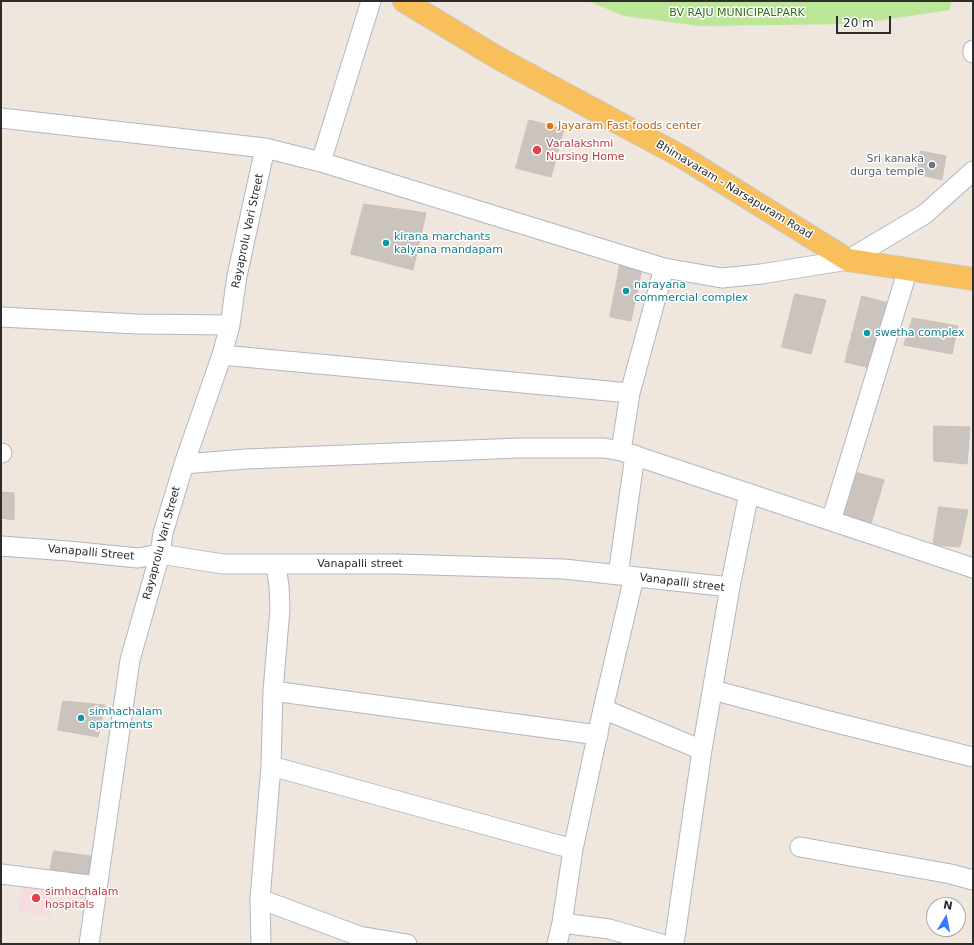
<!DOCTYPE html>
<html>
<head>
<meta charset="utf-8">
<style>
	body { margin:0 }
	#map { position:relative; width:974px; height:945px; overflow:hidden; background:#efe6de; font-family:"DejaVu Sans",sans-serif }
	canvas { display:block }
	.frame { position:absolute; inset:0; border:2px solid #2c2c2c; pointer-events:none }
	.north { position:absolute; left:926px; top:897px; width:40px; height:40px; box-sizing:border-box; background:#fff; border:1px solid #ababab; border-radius:50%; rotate:10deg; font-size:11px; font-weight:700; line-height:16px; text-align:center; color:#2c2c2c }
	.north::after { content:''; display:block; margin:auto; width:14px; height:18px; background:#3b78ff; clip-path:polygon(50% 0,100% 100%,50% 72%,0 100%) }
	.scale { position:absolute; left:836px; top:16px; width:55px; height:18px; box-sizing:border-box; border:2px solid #2c2c2c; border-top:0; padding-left:5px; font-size:12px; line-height:14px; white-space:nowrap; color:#2c2c2c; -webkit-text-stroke:3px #fff; paint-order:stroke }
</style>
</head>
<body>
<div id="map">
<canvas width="974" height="945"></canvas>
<div class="frame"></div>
<div class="north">N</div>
<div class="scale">20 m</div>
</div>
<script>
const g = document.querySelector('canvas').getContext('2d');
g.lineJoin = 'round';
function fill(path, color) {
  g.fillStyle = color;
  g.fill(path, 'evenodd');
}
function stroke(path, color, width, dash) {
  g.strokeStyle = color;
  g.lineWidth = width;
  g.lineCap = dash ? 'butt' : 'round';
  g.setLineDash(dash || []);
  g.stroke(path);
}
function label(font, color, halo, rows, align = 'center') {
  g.font = font + ' "DejaVu Sans",sans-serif';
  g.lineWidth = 3;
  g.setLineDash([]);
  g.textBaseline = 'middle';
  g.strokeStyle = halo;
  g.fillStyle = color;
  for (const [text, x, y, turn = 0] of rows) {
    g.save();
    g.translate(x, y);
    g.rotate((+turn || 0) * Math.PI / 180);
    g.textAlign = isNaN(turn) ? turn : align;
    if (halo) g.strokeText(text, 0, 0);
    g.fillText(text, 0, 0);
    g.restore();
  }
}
fill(new Path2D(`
	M22 882 53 884 51 916 18 912Z`), '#f5dce0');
fill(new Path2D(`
	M588 1H951L950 10 856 24 700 26 624 16Z`), '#bde798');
const building = new Path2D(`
	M529 120 564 129 551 177 516 168Z
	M921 151 946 156 942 180 917 174Z
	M364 204 426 213 413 270 351 254Z
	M621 260 643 264 631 321 610 317Z
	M795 294 826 300 811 354 782 347Z
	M862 296 888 303 874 369 845 362Z
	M913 318 958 326 952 354 904 345Z
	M934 426 970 427 967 464 934 461Z
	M855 472 884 480 871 524 843 514Z
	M1 492 14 493V520L1 518Z
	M939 507 968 510 960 547 933 545Z
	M63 701 105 705 98 737 58 730Z
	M54 851 97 857 94 880 49 875Z`);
fill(building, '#cac3be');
stroke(building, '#cac1b7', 1);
const minor = new Path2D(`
	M973 53V50
	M1 118 265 148 321 162 664 268 722 278 761 274 848 260 925 214 973 171
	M321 162 371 1
	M1 317 137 324 230 325
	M222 355 630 393
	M621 451 973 568
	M1 453H2
	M184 464 246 459 519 448H604L621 451 630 393 664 268
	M831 521 908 269
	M1 546 68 551 138 558 160 554 223 564H397L564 569 730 587 702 750 674 944
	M618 575 635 455
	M730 587 749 493
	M713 690 825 720 973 757
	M273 691 598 735
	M603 709 702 750
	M271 766 573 849
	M800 847 951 874 973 880
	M1 874 97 886
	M260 899 359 936 407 944
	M562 923 609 929 661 944
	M89 944 130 660 160 554 163 533 184 464 222 355 230 325 237 276 265 148
	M261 944 260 899 271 766 273 691 280 609 279 586 276 565
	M557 944 562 923 573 849 603 709 634 577`);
const primary = new Path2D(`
	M404 1 498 58 684 158 848 260 973 279`);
stroke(minor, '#b2b6c1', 21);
stroke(primary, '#c8c8c8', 24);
stroke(minor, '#fff', 19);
stroke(primary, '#f8bf5a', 22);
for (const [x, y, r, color] of [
	[550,126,4,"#e8710a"],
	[537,150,5,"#e0444e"],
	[932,165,4,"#6b7280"],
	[386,243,4,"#0f9aa8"],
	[626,291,4,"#0f9aa8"],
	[867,333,4,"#0f9aa8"],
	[81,718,4,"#0f9aa8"],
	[36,898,5,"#e0444e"]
]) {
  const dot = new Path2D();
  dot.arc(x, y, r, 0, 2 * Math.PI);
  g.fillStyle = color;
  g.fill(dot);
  stroke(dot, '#fff', 1.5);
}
label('11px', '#346f17', '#fff', [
	["BV RAJU MUNICIPALPARK",737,13]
]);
label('11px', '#c56008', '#fff', [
	["Jayaram Fast foods center",558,126]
], 'left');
label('11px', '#be3a42', '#fff', [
	["Varalakshmi",546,144],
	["Nursing Home",546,157],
	["simhachalam",45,892],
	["hospitals",45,905]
], 'left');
label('11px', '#5b616d', '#fff', [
	["Sri kanaka",924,159],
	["durga temple",924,172]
], 'right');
label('11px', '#2c2c2c', '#fff', [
	["Bhimavaram - Narsapuram Road",734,190,31],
	["Rayaprolu Vari Street",248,231,-78],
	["Rayaprolu Vari Street",162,543,-75],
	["Vanapalli Street",91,553,5],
	["Vanapalli street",360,564],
	["Vanapalli street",682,583,7]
]);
label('11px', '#0d838f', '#fff', [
	["kirana marchants",394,237],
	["kalyana mandapam",394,250],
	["narayana",634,285],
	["commercial complex",634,298],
	["swetha complex",875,333],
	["simhachalam",89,712],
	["apartments",89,725]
], 'left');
</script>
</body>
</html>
